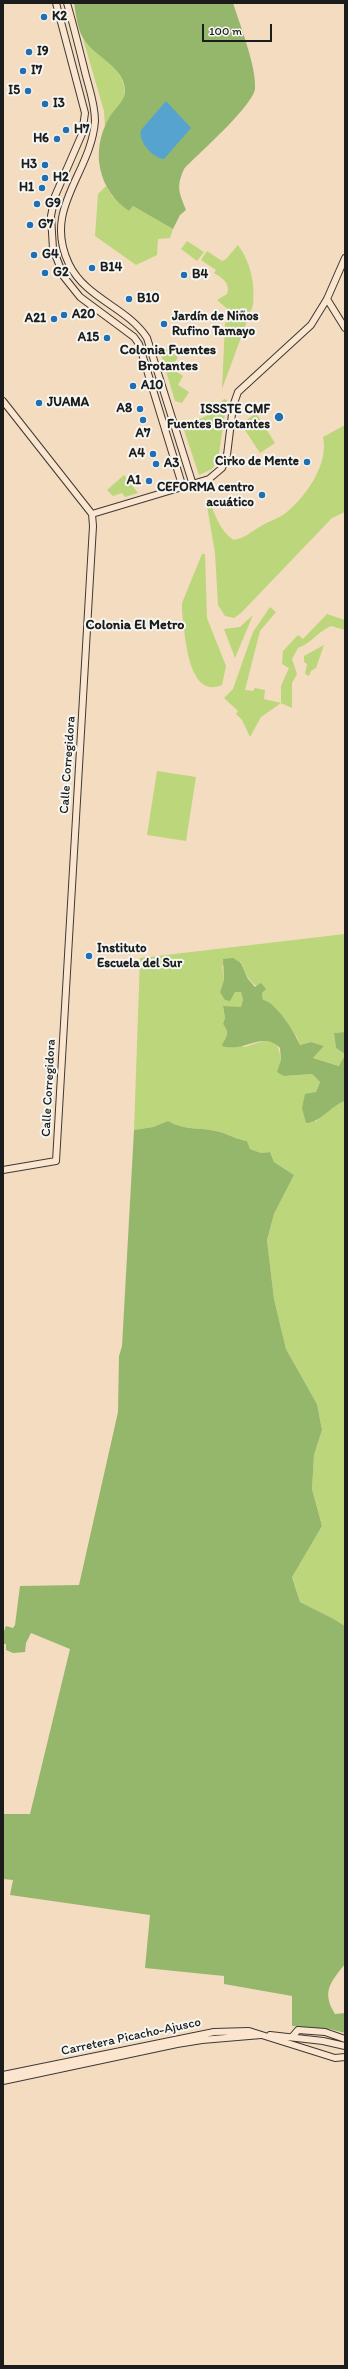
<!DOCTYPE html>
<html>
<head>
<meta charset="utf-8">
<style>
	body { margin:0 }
	#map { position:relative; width:348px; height:2369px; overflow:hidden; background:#f4dcc0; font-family:Itim,sans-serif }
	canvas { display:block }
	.frame { position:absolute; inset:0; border:4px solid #1c1c1c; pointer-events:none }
	.scale { position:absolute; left:202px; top:24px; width:70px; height:18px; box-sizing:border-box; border:2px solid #1c1c1c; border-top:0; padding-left:5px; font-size:12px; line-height:14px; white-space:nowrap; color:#1c1c1c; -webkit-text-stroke:3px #f6f6f2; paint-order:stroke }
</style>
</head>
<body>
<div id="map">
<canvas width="348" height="2369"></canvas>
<div class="frame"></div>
<div class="scale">100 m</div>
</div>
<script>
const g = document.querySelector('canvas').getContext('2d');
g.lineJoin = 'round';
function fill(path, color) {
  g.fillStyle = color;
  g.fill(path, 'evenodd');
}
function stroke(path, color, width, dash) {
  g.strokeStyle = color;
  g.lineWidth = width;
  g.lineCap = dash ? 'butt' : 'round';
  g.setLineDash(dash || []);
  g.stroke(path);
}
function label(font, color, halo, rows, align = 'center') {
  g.font = font + ' Itim,sans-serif';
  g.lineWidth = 4;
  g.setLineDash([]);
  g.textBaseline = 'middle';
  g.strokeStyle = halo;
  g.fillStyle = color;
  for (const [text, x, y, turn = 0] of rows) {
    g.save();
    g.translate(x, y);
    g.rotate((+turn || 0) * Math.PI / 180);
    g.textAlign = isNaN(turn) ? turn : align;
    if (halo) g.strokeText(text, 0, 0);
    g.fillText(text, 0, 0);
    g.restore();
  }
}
fill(new Path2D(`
	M83 39C98 53 135 77 122 101 117 110 109 117 105 127L104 111Z
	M106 186 112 196 129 211 133 206 173 229 170 238 158 239 157 255 136 265 95 236 98 194Z
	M187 241 204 252 197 261 181 249Z
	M238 245C251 263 255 283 253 305L222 389 225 324 232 313 217 300 227 294C231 283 222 278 214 273L216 270 201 260 207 251 222 261 226 259Z
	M159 348H165L178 357 171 368 183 376 178 385 189 392 182 403 175 401Z
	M224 399 227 400 218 460 212 469 199 475 183 427 210 414Z
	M256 413 275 443 260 453 241 424Z
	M345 425V512L332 518 241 613 234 618 225 616 218 605 215 553 206 500 209 499C214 513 221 533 234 540 245 538 252 531 261 526 269 521 281 518 288 511 307 495 329 463 323 437Z
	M124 475 138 493 125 497 122 493 113 496 107 490Z
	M202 554H205L207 618 226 666 222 685C187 700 185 632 182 611V603Z
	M270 607 276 612 260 631 245 690 253 691 255 688 265 690 264 699 281 703V686L289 668 282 664 283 651 298 635 303 639 327 614 345 620V630L331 626C317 632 312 643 298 648L292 659 297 674 292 683V708L281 703 261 717 250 737 242 720 236 714 238 711 224 698 233 689 253 632Z
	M253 615 235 658 224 629 240 627Z
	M324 645 316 668 311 671 309 676 305 674 307 664 304 662V656Z
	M157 771 196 777 186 841 147 835Z
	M345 934V1032L334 1033 336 1048 345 1054 340 1066 313 1058 324 1046 311 1042 300 1045 297 1037 263 1000 262 993 265 989C250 986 247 976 241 962L222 966 224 980 220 992H241L243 1000 242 1007H223L225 1018 223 1024 229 1032V1036L224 1040 245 1047C283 1033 277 1044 284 1076L312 1074 320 1082 316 1092 315 1122 337 1104 345 1101V1626L332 1618 300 1602 292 1576 322 1526 312 1489 314 1455 322 1430 317 1404 286 1349 274 1299 267 1240 274 1214 294 1175 274 1162 270 1152 261 1153 250 1149 247 1141C237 1139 231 1136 223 1133 203 1126 187 1132 168 1121L153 1127 134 1130 140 958Z`), '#bcd67c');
fill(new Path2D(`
	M74 3H233C240 25 257 68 255 89 252 107 198 154 184 169 176 187 179 192 186 210L180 215 173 229 133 206 129 211C98 190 90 151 109 118 114 109 124 102 125 92 126 67 94 57 83 38 77 28 76 14 74 3Z
	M233 958 241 963 248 979 255 987 261 983 266 989 262 993 263 1000C276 1002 295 1033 300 1045L311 1042 324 1046 313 1058 339 1066 345 1055V1101C330 1106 322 1122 306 1123L302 1108 305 1094 316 1092 320 1082 312 1074 284 1076 277 1072 281 1060 280 1048C263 1030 244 1053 222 1046 226 1035 231 1035 223 1024L225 1018 223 1006 241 1007 243 1000 241 992H235L230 1001 225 1000 220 992 224 980 223 959Z
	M345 1032V1054L336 1048 334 1033Z
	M168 1121C187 1132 203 1126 223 1133 231 1136 237 1139 247 1141L250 1149 261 1153 270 1152 274 1162 294 1175 274 1214 267 1240 274 1299 286 1349 317 1404 322 1430 314 1455 312 1489 322 1526 292 1577 300 1602 332 1618 345 1626V1964C331 1982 321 1991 335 2014L345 2013V2033L330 2029 292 2026V1996L224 1984V1976L145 1968 150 1915 10 1895 13 1880 3 1879V1814H30L70 1649 31 1633 26 1643 25 1652 13 1653 6 1650V1644H3V1634L6 1626 13 1628 15 1625 20 1586 79 1585 118 1412 119 1356 122 1346 134 1130 153 1127Z`), '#95b76c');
fill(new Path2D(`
	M166 101 191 128 164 159C152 158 138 141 141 130Z`), '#56a3cf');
const secondary = new Path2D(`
	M56 3 85 113 82 134 55 196 51 216 53 249 64 277 80 297 134 337 139 344 183 488
	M67 3C74 27 80 52 86 76 90 91 95 105 95 121 91 174 42 208 69 264 86 299 127 307 147 338L193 485
	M327 299 345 328
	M3 401 92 514 93 526 56 1161 3 1170
	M92 514 209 479 222 468 227 455 233 406 238 392 311 325 327 299 345 258
	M270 2035 323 2041 345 2046
	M292 2037 298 2030 325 2032 345 2039
	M3 2075 214 2032 249 2031 335 2058 345 2057
	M3 2081 177 2044 202 2040 261 2035`);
stroke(secondary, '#3c3935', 8);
stroke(secondary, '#fbe5cf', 6);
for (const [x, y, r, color] of [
	[44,17,4,"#1f6fb2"],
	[29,52,4,"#1f6fb2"],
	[23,71,4,"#1f6fb2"],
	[28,91,4,"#1f6fb2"],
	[45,104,4,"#1f6fb2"],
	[66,130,4,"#1f6fb2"],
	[57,139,4,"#1f6fb2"],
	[45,165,4,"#1f6fb2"],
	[45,178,4,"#1f6fb2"],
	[42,188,4,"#1f6fb2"],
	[37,204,4,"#1f6fb2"],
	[30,225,4,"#1f6fb2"],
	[34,255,4,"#1f6fb2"],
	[92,268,4,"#1f6fb2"],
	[45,273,4,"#1f6fb2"],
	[184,275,4,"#1f6fb2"],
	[129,299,4,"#1f6fb2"],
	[64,315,4,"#1f6fb2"],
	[54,319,4,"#1f6fb2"],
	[164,324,4,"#1f6fb2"],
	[107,338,4,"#1f6fb2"],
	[133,386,4,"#1f6fb2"],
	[39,403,4,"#1f6fb2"],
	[140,409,4,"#1f6fb2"],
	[279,417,5,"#1f6fb2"],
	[143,420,4,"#1f6fb2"],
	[153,454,4,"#1f6fb2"],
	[307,462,4,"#1f6fb2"],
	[156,464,4,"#1f6fb2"],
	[149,481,4,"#1f6fb2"],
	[262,495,4,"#1f6fb2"],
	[89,956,4,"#1f6fb2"]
]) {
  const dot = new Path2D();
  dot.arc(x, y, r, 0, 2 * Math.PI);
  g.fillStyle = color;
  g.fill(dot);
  stroke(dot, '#f6f6f2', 1.5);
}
label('bold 13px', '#1c1c1c', '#f6f6f2', [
	["K2",52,17],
	["I9",37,52],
	["I7",31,71],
	["I5",20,91,"right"],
	["I3",53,104],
	["H7",74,130],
	["H6",49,139,"right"],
	["H3",37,165,"right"],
	["H2",53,178],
	["H1",34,188,"right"],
	["G9",45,204],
	["G7",38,225],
	["G4",42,255],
	["B14",100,268],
	["G2",53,273],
	["B4",192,275],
	["B10",137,299],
	["A20",72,315],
	["Jardín de Niños",172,317],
	["Rufino Tamayo",172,332],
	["A21",46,319,"right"],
	["A15",99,338,"right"],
	["A10",141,386],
	["JUAMA",47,403],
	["A8",132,409,"right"],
	["ISSSTE CMF",270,410,"right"],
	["Fuentes Brotantes",270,425,"right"],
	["A7",143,434,"center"],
	["A4",145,454,"right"],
	["Cirko de Mente",299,462,"right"],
	["A3",164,464],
	["A1",141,481,"right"],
	["CEFORMA centro",254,488,"right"],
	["acuático",254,503,"right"],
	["Instituto",97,949],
	["Escuela del Sur",97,964]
], 'left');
label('13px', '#1c1c1c', '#f6f6f2', [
	["Calle Corregidora",68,765,-86],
	["Calle Corregidora",49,1088,-87],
	["Carretera Picacho-Ajusco",131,2037,-12]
]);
label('bold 14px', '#1c1c1c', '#f6f6f2', [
	["Colonia Fuentes",168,350],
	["Brotantes",168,366],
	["Colonia El Metro",135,625]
]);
</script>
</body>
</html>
